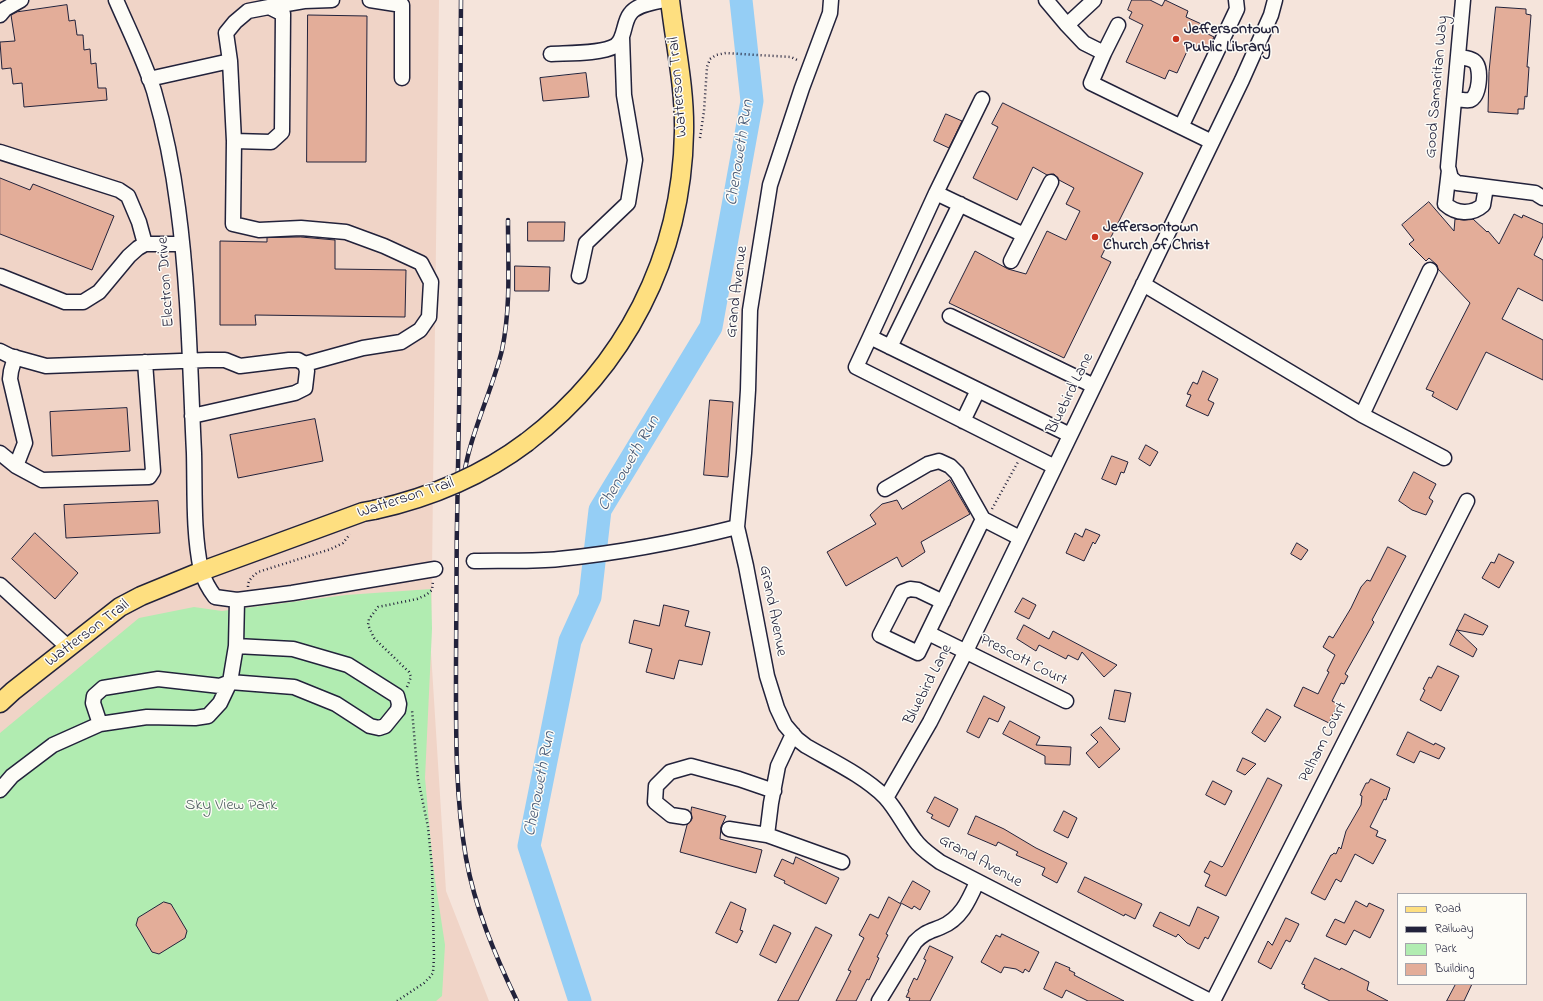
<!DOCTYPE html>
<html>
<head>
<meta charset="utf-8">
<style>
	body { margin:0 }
	#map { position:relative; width:1543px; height:1001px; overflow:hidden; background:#f5e4db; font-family:"Indie Flower",sans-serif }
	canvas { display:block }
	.legend { position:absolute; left:1397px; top:893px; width:130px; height:92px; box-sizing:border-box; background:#fdfcf7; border:1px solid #a5a5ac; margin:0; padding:5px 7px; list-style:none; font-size:12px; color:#22223b }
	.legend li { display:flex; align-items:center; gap:8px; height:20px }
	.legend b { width:20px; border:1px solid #a5a5ac }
</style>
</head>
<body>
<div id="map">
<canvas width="1543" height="1001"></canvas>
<ul class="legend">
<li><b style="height:5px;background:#fedf80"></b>Road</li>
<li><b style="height:5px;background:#22223b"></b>Railway</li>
<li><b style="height:11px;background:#b1ecb1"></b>Park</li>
<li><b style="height:11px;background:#e3ad99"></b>Building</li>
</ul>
</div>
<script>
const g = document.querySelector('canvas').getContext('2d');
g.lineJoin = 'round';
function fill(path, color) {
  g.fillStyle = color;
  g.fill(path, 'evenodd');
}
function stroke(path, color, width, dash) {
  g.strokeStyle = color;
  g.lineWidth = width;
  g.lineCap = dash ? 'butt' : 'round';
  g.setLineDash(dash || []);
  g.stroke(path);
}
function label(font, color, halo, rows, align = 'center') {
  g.font = font + ' "Indie Flower",sans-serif';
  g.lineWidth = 3;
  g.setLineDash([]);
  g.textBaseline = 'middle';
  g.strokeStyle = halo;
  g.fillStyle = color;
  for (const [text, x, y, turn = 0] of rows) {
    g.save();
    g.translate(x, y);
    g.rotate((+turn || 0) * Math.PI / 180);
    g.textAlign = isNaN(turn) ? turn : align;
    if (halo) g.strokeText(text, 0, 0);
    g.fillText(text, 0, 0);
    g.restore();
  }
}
fill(new Path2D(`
	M0 0H439L431 652 446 891 489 1001H0Z`), '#f0d4c7');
fill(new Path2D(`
	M431 589 432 629 425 778 433 866 445 945 442 996 436 1001H0V733L139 618 194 607 222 611 346 595Z`), '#b1ecb1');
stroke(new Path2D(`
	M580 1001 529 846 570 641 590 597 600 510 711 327 752 101 741 0`), '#95cef5', 23);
const building = new Path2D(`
	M1132 0H1150L1162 6 1165 0 1188 11 1186 17 1208 27 1206 33 1214 37 1208 49 1200 45 1198 51 1189 47 1177 73 1169 70 1165 79 1126 62 1143 25 1129 18 1132 12 1128 10Z
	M67 5 69 21 75 20 77 35H83L84 50 90 49 91 64 96 63 98 88H106L107 100 24 107 22 83 13 84 11 68 2 69 0 42 15 41 11 15 17 12Z
	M1496 7 1526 9V14L1531 15 1527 67H1529L1527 97 1525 96 1524 109H1518V114L1488 112 1489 72Z
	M308 15 367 16 366 162H307Z
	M586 73 589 97 543 101 540 78Z
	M1003 103 1143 173 1101 257 1111 262 1064 358 949 303 975 251 1008 269 1026 274 1047 231 1066 240 1080 211 1066 204 1074 188 1059 180 1054 174 1047 175 1033 167 1017 200 973 178 998 127 992 124Z
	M946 114 962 121 949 148 934 141Z
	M0 178 30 190 33 184 114 216 92 270 0 234Z
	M1429 202 1454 231 1455 219 1464 220 1473 219 1487 232 1488 231 1499 244 1514 214 1522 218 1523 215 1543 224V236L1534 255 1543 260V301L1518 288 1502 319 1543 340V380L1486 352 1457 410 1432 396 1434 392 1426 389 1470 303 1438 269 1437 265 1429 258 1426 261 1409 244 1414 240 1402 225Z
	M528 222H565L564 241H528Z
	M301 237 335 240V269L406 270 405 317 255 315 256 325H220V241L267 242V238Z
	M515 266 550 267 549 291H515Z
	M1203 371 1218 379 1208 400 1214 403 1208 416 1186 406 1191 395 1187 394 1193 382 1197 384Z
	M710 400 733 402 728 477 704 475Z
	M127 408 130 451 52 456 50 412Z
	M315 419 323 461 238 478 230 435Z
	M1146 445 1158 452 1150 466 1139 459Z
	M1112 456 1128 462 1124 473 1121 472 1116 485 1102 479Z
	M1414 472 1436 484 1429 498 1433 501 1426 515 1412 510 1399 501Z
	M950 480 970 514 921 542 925 552 902 567 897 557 846 586 827 552 876 524 870 515 882 504 897 500 902 509Z
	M158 501 160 533 66 538 64 505Z
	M1086 529 1100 535 1095 544 1093 542 1084 561 1066 553 1075 533 1082 537Z
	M35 533 78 573 55 599 12 559Z
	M1297 543 1308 550 1301 560 1291 554Z
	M1388 547 1406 556 1372 620 1374 622 1345 674 1348 676 1344 684 1341 683 1332 701 1338 704 1329 723 1294 706 1303 687 1318 694 1329 672 1327 671 1335 655 1323 647 1329 636 1333 638 1351 608 1361 587 1367 580 1370 581Z
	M1499 554 1514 562 1499 588 1482 578 1491 562 1494 563Z
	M1023 598 1036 605 1029 619 1015 612Z
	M664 605 689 611 685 626 710 632 702 665 679 660 674 679 646 672 652 649 629 643 634 620 659 626Z
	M1465 614 1488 626 1483 635 1457 630Z
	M1024 625 1049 639 1053 631 1117 665 1104 677 1082 652 1078 660 1068 655 1066 659 1039 645 1036 651 1017 639Z
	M1457 630 1477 649 1473 657 1450 645Z
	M1438 666 1459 676 1441 711 1420 700 1425 690 1423 689 1429 677 1431 678Z
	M1115 690 1131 693 1125 722 1109 719Z
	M984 696 1005 707 998 722 989 718 979 738 967 732Z
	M1267 709 1281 717 1265 742 1252 733Z
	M1010 721 1040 737 1036 745 1071 747 1070 765 1045 764V756L1003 734Z
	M1101 727 1120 749 1099 768 1086 753 1098 742 1091 735Z
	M1408 732 1434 745 1435 743 1445 748 1439 759 1420 751 1414 763 1397 755Z
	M1243 758 1256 764 1245 775 1237 771Z
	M1268 778 1282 785 1226 896 1205 886 1210 875 1204 872 1210 861 1222 867 1223 866Z
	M1371 779 1390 788 1386 800 1384 799 1370 827 1378 831 1376 836 1386 840 1373 864 1355 854 1341 882 1336 879 1325 900 1311 893 1331 855H1332L1334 853 1336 854 1339 847 1341 849 1346 831 1361 805 1362 796 1360 795 1366 783H1368Z
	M1213 781 1232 791 1225 805 1206 795Z
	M935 797 958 809 949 827 931 818 933 815 927 812Z
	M692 807 726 816 721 827 720 839 762 850 756 873 680 852 687 825 692 819 691 812Z
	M1064 811 1077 818 1068 838 1054 831Z
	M976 816 1004 829 1036 848 1067 863 1057 883 1042 875 1045 868 1016 855 1018 852 998 842 996 846 968 834Z
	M796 857 839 878 826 904 784 883 785 881 774 876 782 859 793 864Z
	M1085 877 1142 904 1135 919 1125 914 1124 916 1078 892Z
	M913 881 930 891 920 910 914 906 912 909 901 903Z
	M889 897 901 904 886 934 888 935 877 957 879 958 869 980 867 979 856 1001H836L851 971 848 970 864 938 859 935 870 914 878 918Z
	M1356 901 1367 907 1369 903 1384 910 1370 938 1354 930 1346 945 1326 936 1335 919 1344 923Z
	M164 902 171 904 187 931 185 938 159 954 152 952 136 925 138 918Z
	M731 902 746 909 740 930 743 931 737 943 716 933Z
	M1198 907 1219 917 1208 939 1205 937 1199 949 1187 943 1178 934 1176 937 1153 926 1160 912 1189 926Z
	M1286 918 1299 924 1290 942 1286 940 1271 969 1258 962 1268 941 1272 945Z
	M774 925 791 933 776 963 760 955Z
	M816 927 832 935 798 1001H778Z
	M1002 934 1039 952 1029 972 1025 969 1023 973 1016 969 1004 967 1001 973 981 962 996 935 1000 937Z
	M930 946 953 957 930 1001H909L910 998 906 997 909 991H908L914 978 917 980 926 960 924 959Z
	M1315 958 1340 970 1341 968 1369 982 1367 990 1388 1001H1330L1304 988 1305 985 1302 984Z
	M1056 962 1070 968 1069 970 1075 973 1074 975 1124 1001H1088L1066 990 1062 998 1044 989Z
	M1456 984H1472L1464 1001H1447Z`);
fill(building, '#e3ad99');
stroke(building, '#22223b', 1);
const minor = new Path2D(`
	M116 0C129 30 144 60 154 91 165 129 173 169 178 208 189 289 190 372 194 453 195 492 193 532 201 570 204 580 209 589 215 597L237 600 292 593 435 569
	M370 0 402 5V78
	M831 0 830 13 802 88 770 185 750 310 748 390 744 453 737 527 746 566 767 676 777 708 785 725 797 739 806 746C832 761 864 776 885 797 897 810 904 826 915 840 921 849 931 855 940 862L1210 1001
	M1046 0 1067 25
	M1094 0 1067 25 1084 43 1104 53 1118 25
	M1463 0 1448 167 1451 178 1457 183 1535 193 1543 198
	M269 7 304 1 332 0
	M0 15 5 9 21 0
	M1104 53 1091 83 1212 142
	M551 54C567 53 601 54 615 46 625 40 623 23 630 14 637 4 653 3 663 0
	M149 79 230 61 226 33 235 22 248 11 269 7 283 14 282 132 271 142 234 141 230 61
	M1454 99C1459 99 1466 101 1470 100 1480 96 1481 70 1476 63 1472 58 1464 58 1458 57
	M1181 127 1237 9 1236 0
	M234 141 233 224 259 230 301 228 346 232 384 246 421 263 431 282 429 317 420 330 401 342 363 348 305 364
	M0 152 119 190 128 196 139 222 145 244
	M1449 170 1445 204C1456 214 1472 215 1483 205L1486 187
	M936 193 982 99
	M1011 261 1051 182
	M0 276 65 302H83L99 292 129 256 138 248 145 244H182
	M579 276 586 243 628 203 635 160 624 95 622 37
	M1143 284 1362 415 1444 458
	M950 316 1094 386
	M870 337 936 193 1024 235
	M890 347 960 204
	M0 351 10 356 46 366 207 360H225L240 366 289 360H298L305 364 307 371 305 388 295 393 192 416
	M15 357 11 371 10 379 25 443 16 466
	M1362 415 1430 270
	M963 421 978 390
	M0 453 16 466 42 480 149 477 153 471 145 362
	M1055 467 856 367 870 337 1070 435
	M885 489 928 464 939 461 950 466 957 473 983 519 1020 538
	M474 561C502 560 531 562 559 559 619 553 678 542 737 527
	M0 585 69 648
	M943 602 918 590 910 589 902 592 880 635 918 653 983 519
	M928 633 1066 701
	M100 724 147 717 195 718 208 716 220 703 230 682 236 646 237 600
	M0 790 12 776 53 745 100 724 93 703 94 696 103 688 158 679 220 686 230 682 294 687 336 704 370 726 379 728 385 726 398 710 399 704 397 696 348 665 293 649 236 646
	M886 798 930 722 966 651 1242 80 1271 15 1275 0
	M684 817 671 815 655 802 656 786 670 772 691 766 739 779 774 791
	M729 829 767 835 771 803 778 766 793 734
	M767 835 842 862
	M879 1001 915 942C925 932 929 932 941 927 961 919 969 900 977 882
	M1213 1001 1467 501`);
const major = new Path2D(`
	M527 442C625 367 682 257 684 132 685 88 675 44 670 0
	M0 703 13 691 120 607 141 596 202 571 363 512 374 510`);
stroke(minor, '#22223b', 17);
stroke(major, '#22223b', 21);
stroke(new Path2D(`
	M700 138 704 111 707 67 710 59 716 55 726 53 791 57 799 61
	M992 509 1018 462
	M248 587C248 580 252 577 258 572L331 549 343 543 350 534
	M407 687 411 677 409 672 374 638 368 625 369 619 378 607 417 599 426 595 432 590 433 581
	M397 1001 424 983 430 977 433 973 434 957 432 867 428 827 418 779 412 710`), '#22223b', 2.5, [1, 3]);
stroke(minor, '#fdfcf7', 14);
stroke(major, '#fedf80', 18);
const rail = new Path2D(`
	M461 0C460 137 461 274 459 411 457 496 456 581 456 665 456 729 455 795 466 858 475 908 495 955 517 1001
	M461 489C464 475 466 461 470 448 479 415 494 383 502 350 511 307 508 263 508 220`);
stroke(rail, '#22223b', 4.5);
stroke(rail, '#fdfcf7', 3, [9]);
const majorBridge = new Path2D(`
	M374 510C428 498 482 476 527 442`);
stroke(majorBridge, '#22223b', 21, []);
stroke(majorBridge, '#fedf80', 18);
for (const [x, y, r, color] of [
	[1176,39,4,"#c8321e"],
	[1095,237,4,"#c8321e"]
]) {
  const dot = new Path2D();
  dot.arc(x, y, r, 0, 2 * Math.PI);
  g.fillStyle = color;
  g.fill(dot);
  stroke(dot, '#fdfcf7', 1.5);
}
label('bold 16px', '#22223b', '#fdfcf7', [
	["Jeffersontown",1184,30],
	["Public Library",1184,48],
	["Jeffersontown",1103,228],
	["Church of Christ",1103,246]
], 'left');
label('16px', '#22223b', '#fdfcf7', [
	["Watterson Trail",679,87,-95],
	["Good Samaritan Way",1438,87,-85],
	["Electron Drive",167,282,-94],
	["Grand Avenue",738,292,-83],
	["Bluebird Lane",1071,394,-64],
	["Watterson Trail",406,499,-18],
	["Grand Avenue",772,611,79],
	["Watterson Trail",88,634,-37],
	["Prescott Court",1023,661,27],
	["Bluebird Lane",929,685,-63],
	["Pelham Court",1324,743,-63],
	["Grand Avenue",980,862,29]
]);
label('16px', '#4d5f5e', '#fdfcf7', [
	["Sky View Park",231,806]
]);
label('italic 17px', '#445673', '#fdfcf7', [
	["Chenoweth Run",741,153,-81],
	["Chenoweth Run",630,464,-60],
	["Chenoweth Run",541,784,-79]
]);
</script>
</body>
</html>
